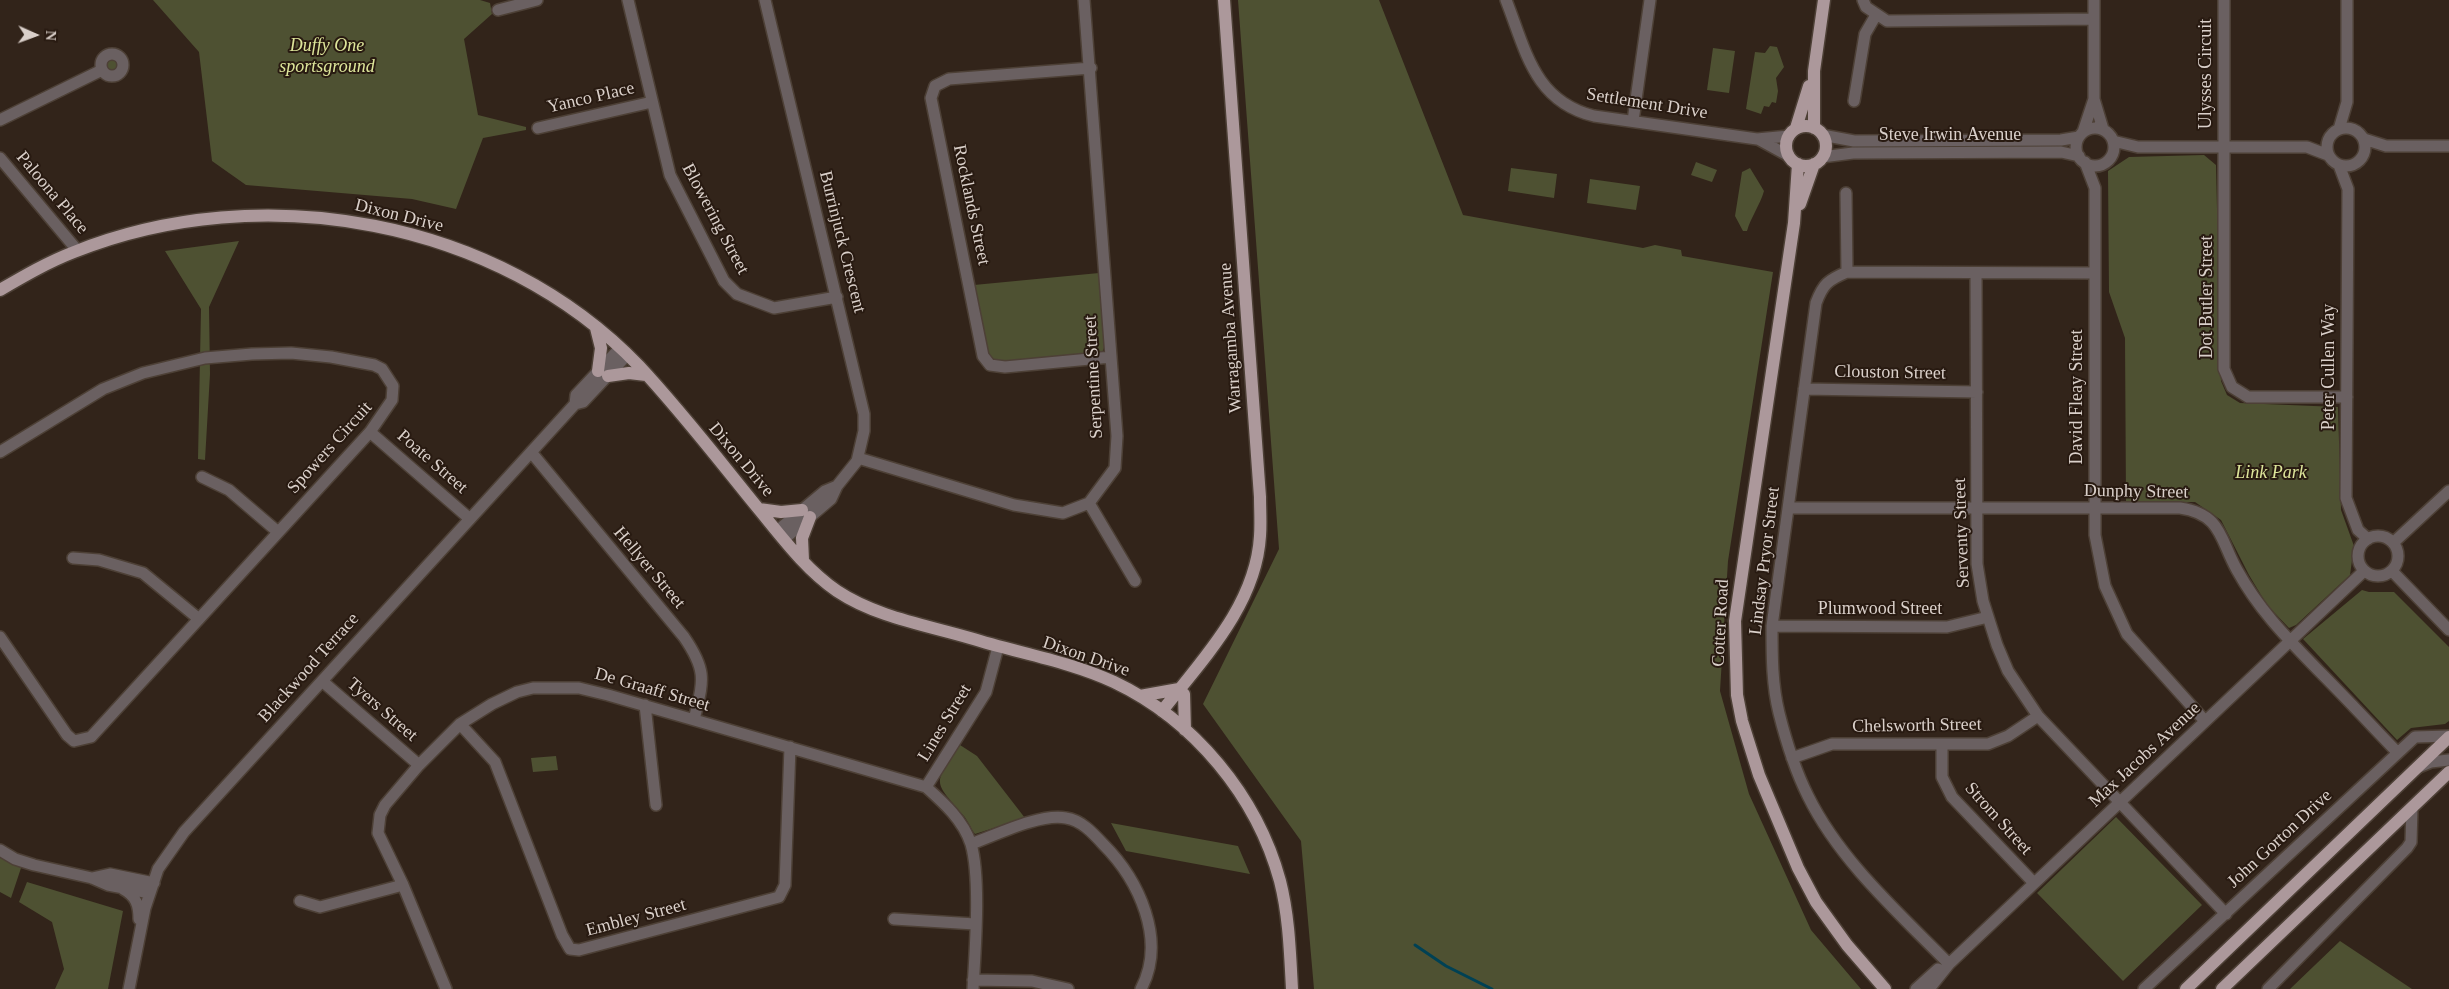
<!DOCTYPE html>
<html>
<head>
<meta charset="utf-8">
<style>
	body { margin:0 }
	#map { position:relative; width:2449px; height:989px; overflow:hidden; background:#32241a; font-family:Georgia,serif }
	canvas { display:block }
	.north { position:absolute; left:10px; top:10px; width:50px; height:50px; -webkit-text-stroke:4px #281a11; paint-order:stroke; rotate:92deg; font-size:14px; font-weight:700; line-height:20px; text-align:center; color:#dad0ca }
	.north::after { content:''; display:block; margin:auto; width:18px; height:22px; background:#dad0ca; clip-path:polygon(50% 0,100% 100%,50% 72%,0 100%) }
</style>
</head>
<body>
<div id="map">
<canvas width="2449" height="989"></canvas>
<div class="north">N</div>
</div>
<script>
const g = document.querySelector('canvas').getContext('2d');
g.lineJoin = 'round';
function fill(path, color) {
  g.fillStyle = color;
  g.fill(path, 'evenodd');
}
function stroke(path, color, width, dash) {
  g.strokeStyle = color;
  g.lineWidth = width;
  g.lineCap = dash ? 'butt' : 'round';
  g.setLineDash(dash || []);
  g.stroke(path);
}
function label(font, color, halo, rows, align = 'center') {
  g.font = font + ' Georgia,serif';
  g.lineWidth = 4;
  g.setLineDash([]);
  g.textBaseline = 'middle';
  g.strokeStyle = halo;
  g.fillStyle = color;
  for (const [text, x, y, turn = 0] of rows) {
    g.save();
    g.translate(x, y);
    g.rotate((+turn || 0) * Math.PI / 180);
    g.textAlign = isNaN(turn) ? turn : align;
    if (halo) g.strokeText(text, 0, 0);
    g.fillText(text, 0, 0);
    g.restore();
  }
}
fill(new Path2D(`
	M153 0H480L490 3 492 14 464 39 478 115 526 127V130L483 138 456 209 412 199 246 185 212 161 199 52Z
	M1238 0H1379L1463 215 1643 248 1655 245 1681 250 1682 256 1773 272 1728 561 1720 691 1749 794 1811 930 1861 989H1314L1301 841 1203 704 1279 549Z
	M1770 46 1777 47 1784 67 1776 78 1778 91 1776 103 1772 102 1769 107 1764 106 1761 114 1746 109 1755 52 1765 53Z
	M1713 48 1735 51 1729 93 1707 90Z
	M102 65a10 10 0 1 1 20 0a10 10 0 1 1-20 0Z
	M2204 155 2216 165 2221 381 2227 395 2240 403 2338 407 2341 510 2354 546 2350 575 2296 625 2289 628 2267 605 2249 575 2221 520 2195 502H2126L2125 338 2109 292 2108 171 2129 157Z
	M1696 162 1717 170 1712 182 1691 175Z
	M1511 168 1557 174 1554 198 1508 191Z
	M1750 168 1764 191C1760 205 1751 217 1747 231H1743L1735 216 1742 172Z
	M1590 179 1640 186 1636 210 1587 203Z
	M239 241 209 307 210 374 205 460 198 459 201 309 165 251Z
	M1099 273 1105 345 1102 353 999 362 991 359 986 353 974 285Z
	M2362 590 2369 592H2394L2449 647V721L2445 724 2411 728 2397 740 2303 639Z
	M960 745 977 756 1025 818 975 834C970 828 968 820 962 814 931 778 935 784 960 745Z
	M556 756 558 770 533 772 531 758Z
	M2116 817 2202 905 2123 981 2037 893Z
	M1111 823 1238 846 1250 874 1126 851Z
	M0 854 21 868 11 898 0 892Z
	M27 882 123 911 108 989H55L64 969 52 922 19 902Z
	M2340 941 2412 989H2290Z`), '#4e5132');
stroke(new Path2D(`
	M1415 945 1446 966 1492 989`), '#004154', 3);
const minor = new Path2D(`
	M628 0 670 175 724 281 737 294 774 308 837 297
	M765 0 864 414V431L857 461 837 486 831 499 784 539
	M1506 0C1526 51 1534 101 1594 116L1757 139 1789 136
	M1863 0 1866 7 1887 21 2094 19
	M2094 0V99L2103 129
	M2224 0V369L2232 387 2248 397H2347
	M498 10 537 0
	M101 65a11 11 0 1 1 22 0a11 11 0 1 1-22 0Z
	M1091 68 949 79 935 86 931 98 983 356 990 365 1005 367 1111 357
	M1854 101 1865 34 1876 15
	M0 120 102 70
	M1633 121 1650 0
	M2327 147a19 19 0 1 1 38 0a19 19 0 1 1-38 0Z
	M538 128 652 102
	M2076 147a19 19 0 1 1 38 0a19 19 0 1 1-38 0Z
	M2339 129 2347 102V0
	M2083 132 2094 99
	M1822 135 1854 141 2061 140 2079 137
	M1758 139 1789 156
	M2364 139 2386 146H2449
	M2113 141 2138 147H2307L2328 155
	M1822 157 1853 153 2061 152 2079 156
	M0 158 77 250
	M2085 162 2095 188V535L2105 586 2127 634 2205 721
	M2339 165 2348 189 2346 498 2358 530 2368 539
	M1846 193 1847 272
	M1976 273 1977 564 1983 601 1997 645 2008 671 2038 716 2226 914
	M1804 389 1977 392
	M575 404 576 395 620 348
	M370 432 470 519
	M0 452 103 389 143 373 205 358 252 354 291 353 331 357 374 365 382 369 393 386 392 400 370 432 91 737 74 741 67 735 0 637
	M531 452 684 637C708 672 703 681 694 720
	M858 458 1014 505 1063 513 1089 503 1115 468 1117 436 1084 0
	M202 477 229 490 278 532
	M1089 503 1135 581
	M1788 508H2180C2222 514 2220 540 2237 570 2259 610 2287 638 2318 670 2345 697 2371 725 2397 752
	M777 531 825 491 837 486
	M2358 556a20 20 0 1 1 40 0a20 20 0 1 1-40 0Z
	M2393 543 2449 491
	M73 558 99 560 143 573 199 619
	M2392 571 2449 630
	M1772 626 1947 627 1988 617
	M322 681 419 765
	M645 705 656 805
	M460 724 495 762 562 935 570 949 579 950 779 897 785 885 790 747
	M1942 744V777L1952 797 2034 883
	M1792 758 1832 744H1988L2008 736 2038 716
	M2419 767 2431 762 2449 760
	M926 787 986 692 998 647
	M971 844C996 835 1040 813 1066 818 1081 820 1093 833 1103 844 1139 880 1167 940 1141 989
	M0 850 15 859 34 865 92 878 108 885 150 893
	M92 878 110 874 154 883
	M123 889C136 896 139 905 139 919
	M300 901 320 907 403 885
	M894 919 975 924
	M1949 964C1899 913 1840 861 1808 796 1795 770 1786 741 1779 713 1772 685 1772 655 1772 626L1816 303C1823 284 1828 280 1847 272L2095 273
	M973 980 1032 981 1068 989
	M129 989 145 908 158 869 184 832 575 404 583 402 627 355
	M446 989 403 885 378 833 380 815 385 805 419 765 460 724 492 704 517 692 533 688H579L608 695 926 787C944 803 963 820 971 844 981 879 975 951 973 989
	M1916 989 1938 969
	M1929 989 1949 964 2364 571
	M2144 989 2415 737 2449 736
	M2268 989 2407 848 2411 842 2412 808`);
const major = new Path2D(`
	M1786 146a20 20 0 1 1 40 0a20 20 0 1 1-40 0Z
	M1796 128 1809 86
	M1814 128V71L1824 0
	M1798 164 1794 223 1735 621 1737 695 1742 721 1759 775 1798 868 1816 902 1847 945 1885 989
	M1800 204 1814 164
	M0 290C24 276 48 262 74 252 261 177 498 219 639 366 681 411 718 459 757 507 781 536 805 569 837 591 876 617 926 625 970 638 1018 653 1069 661 1114 682 1194 720 1257 796 1280 881 1289 916 1290 953 1292 989
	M596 328 601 348 598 371
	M608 376 629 373 646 375
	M759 509 781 512 802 510
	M803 560 802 538 810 517
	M1184 694 1185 730
	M1140 696 1179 689
	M1162 711C1202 660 1256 605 1260 536 1261 523 1260 510 1260 497L1224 0
	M2186 989 2449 737
	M2222 989 2449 772`);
stroke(minor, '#4d4036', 14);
stroke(major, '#4d4036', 15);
stroke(minor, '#6a6061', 11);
stroke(major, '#ac989b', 12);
label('italic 18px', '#dde59a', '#281a11', [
	["Duffy One",327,46],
	["sportsground",327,67],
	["Link Park",2271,473]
]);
label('18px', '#dad0ca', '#281a11', [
	["Ulysses Circuit",2206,74,-90],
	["Yanco Place",591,98,-13],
	["Settlement Drive",1647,104,9],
	["Steve Irwin Avenue",1950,135],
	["Paloona Place",52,193,50],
	["Rocklands Street",971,205,78],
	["Dixon Drive",399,216,14],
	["Blowering Street",715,219,62],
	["Burrinjuck Crescent",842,242,76],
	["Dot Butler Street",2207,297,-90],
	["Warragamba Avenue",1231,338,-94],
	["Peter Cullen Way",2329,367,-90],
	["Clouston Street",1890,373,1],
	["Serpentine Street",1094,377,-93],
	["David Fleay Street",2077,397,-90],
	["Spowers Circuit",330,448,-48],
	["Dixon Drive",741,460,50],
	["Poate Street",432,462,41],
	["Dunphy Street",2136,492,1],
	["Serventy Street",1962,533,-92],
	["Lindsay Pryor Street",1765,561,-83],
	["Hellyer Street",649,568,50],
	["Plumwood Street",1880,609],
	["Cotter Road",1721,623,-87],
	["Dixon Drive",1086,657,19],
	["Blackwood Terrace",309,668,-48],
	["De Graaff Street",652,690,16],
	["Tyers Street",382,710,41],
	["Lines Street",945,723,-59],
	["Chelsworth Street",1917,726,-1],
	["Max Jacobs Avenue",2145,755,-43],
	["Strom Street",1998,819,48],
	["John Gorton Drive",2280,839,-43],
	["Embley Street",636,918,-15]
]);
</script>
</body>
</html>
